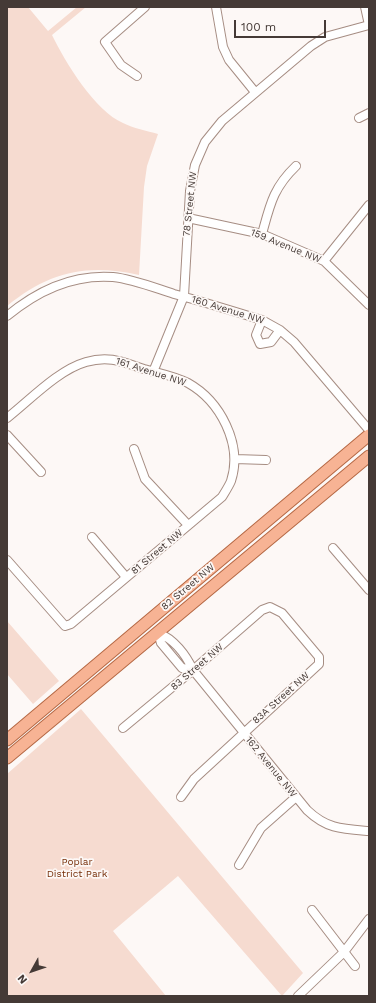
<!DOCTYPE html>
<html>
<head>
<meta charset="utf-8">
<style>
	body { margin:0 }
	#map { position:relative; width:376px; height:1003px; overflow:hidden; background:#fdf8f6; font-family:"Work Sans",sans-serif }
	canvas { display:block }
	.frame { position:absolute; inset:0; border:8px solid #453a36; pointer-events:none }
	.north { position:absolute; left:12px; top:951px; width:40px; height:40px; -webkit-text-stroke:3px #fdf8f6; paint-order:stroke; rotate:230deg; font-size:11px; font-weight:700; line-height:16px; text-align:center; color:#453a36 }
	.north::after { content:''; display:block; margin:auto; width:14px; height:18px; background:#453a36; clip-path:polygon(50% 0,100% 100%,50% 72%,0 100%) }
	.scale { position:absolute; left:234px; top:20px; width:92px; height:18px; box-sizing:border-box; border:2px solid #453a36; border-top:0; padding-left:5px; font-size:12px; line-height:14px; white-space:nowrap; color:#453a36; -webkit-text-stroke:3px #fdf8f6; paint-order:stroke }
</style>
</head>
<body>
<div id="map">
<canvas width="376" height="1003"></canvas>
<div class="frame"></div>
<div class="north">N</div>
<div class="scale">100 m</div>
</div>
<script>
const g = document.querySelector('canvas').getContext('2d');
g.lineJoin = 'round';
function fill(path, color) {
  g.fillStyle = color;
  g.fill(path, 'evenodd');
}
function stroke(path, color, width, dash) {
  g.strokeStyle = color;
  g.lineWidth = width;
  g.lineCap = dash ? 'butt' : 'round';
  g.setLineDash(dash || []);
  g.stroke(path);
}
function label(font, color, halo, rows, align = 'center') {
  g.font = font + ' "Work Sans",sans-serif';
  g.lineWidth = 3.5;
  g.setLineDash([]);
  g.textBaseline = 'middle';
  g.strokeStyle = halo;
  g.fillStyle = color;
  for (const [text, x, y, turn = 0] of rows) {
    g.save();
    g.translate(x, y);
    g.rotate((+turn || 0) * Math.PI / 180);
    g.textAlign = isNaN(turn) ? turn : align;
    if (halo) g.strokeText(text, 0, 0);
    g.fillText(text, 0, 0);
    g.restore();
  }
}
fill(new Path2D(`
	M7 7H28L48 31 77 7H86L52 35C65 62 95 111 123 123 133 128 147 131 158 134L147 166 144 187 139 275C86 263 49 272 7 306Z
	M7 621 59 681 33 704 7 674Z
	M81 709 303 973 282 996 178 876 113 931 166 996H7V774Z`), '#f6dbd0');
const minor = new Path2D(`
	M216 7 223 47 229 60 255 92
	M365 7 369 25
	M137 76 121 65 105 42 145 7
	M359 118 369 113
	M188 218 262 234 324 261 369 305
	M262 234C270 205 273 188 296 166
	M324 261 369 205
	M7 316C37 291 73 274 113 277 133 279 155 288 174 294 204 302 233 311 262 320L280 330 294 342 369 430
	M262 320 256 335 260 344 271 342 280 330
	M153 372 184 296 190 191 195 165 205 142 222 121 311 46 325 37 369 25
	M7 418C30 400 58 370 86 362 109 355 123 362 144 369 158 373 175 376 188 383 220 401 243 444 231 481 229 486 225 492 222 497L71 624 65 626 7 560
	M7 435 41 472
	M134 449 145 479 188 525
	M235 459 266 460
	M92 537 126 577
	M333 548 369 590
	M158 633C174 639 186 655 193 670L307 810C327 829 342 829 369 831
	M158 633 161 643 182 668 193 670
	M123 728 193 670 262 610 270 607 282 613 319 657V664L194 779 181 797
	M239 865 261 828 296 797
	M312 910 355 966
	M298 996 344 952 369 919`);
const major = new Path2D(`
	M7 740 369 435
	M7 758 369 456`);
stroke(minor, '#a68d83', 10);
stroke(major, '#b56844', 13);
stroke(minor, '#fff', 8);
stroke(major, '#f7b394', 11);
label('10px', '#453a36', '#fdf8f6', [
	["78 Street NW",190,204,-84],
	["159 Avenue NW",286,246,22],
	["160 Avenue NW",228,310,17],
	["161 Avenue NW",151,372,18],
	["81 Street NW",157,552,-40],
	["82 Street NW",188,587,-40],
	["83 Street NW",197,667,-41],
	["83A Street NW",281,698,-42],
	["162 Avenue NW",271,767,51]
]);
label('10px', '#762f09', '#fdf8f6', [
	["Poplar",77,862],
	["District Park",77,874]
]);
</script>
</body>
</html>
